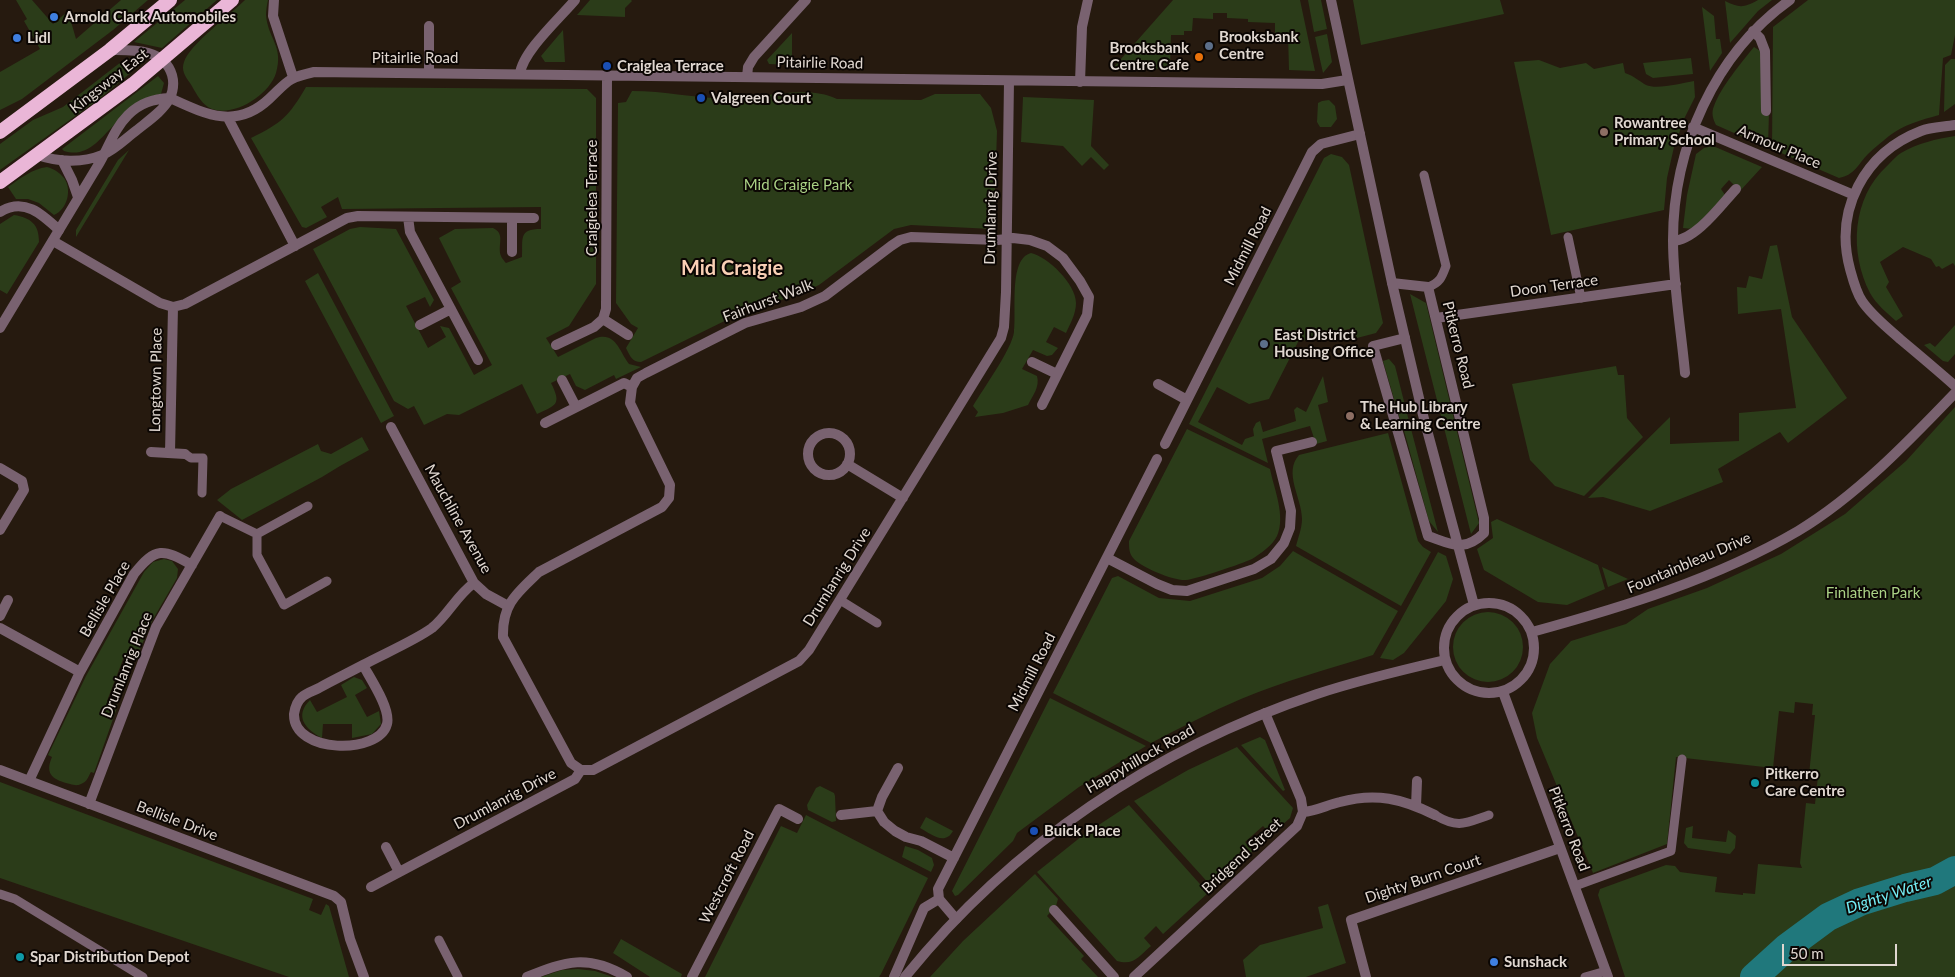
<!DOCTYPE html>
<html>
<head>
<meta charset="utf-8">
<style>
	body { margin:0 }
	#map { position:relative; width:1955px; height:977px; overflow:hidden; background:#261a0f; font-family:Lato,sans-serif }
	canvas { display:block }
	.scale { position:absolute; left:1782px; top:944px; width:115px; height:22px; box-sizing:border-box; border:2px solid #e0d7d0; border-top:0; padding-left:6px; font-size:15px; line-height:18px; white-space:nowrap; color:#e0d7d0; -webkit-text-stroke:4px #0b0603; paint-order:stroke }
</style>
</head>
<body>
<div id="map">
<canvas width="1955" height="977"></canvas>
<div class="scale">50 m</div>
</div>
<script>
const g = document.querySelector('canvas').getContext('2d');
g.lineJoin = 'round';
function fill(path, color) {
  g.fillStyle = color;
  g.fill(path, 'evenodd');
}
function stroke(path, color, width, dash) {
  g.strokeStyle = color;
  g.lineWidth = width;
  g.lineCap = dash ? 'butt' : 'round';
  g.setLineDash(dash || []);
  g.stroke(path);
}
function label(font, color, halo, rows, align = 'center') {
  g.font = font + ' Lato,sans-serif';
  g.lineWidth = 4;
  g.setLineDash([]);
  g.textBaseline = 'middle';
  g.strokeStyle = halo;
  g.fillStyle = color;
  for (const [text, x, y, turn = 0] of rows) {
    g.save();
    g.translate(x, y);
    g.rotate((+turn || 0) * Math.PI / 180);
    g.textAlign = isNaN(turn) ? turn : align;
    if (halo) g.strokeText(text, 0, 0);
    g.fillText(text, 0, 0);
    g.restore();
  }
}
fill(new Path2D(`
	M16 0H32L53 24 68 11 76 39 121 0H148L113 30 22 99 0 110V72L40 49 24 21 27 19Z
	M185 0H217L162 48 134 42Z
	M245 0H268C267 5 266 10 266 15 268 39 284 46 276 73 269 96 230 120 208 107 200 102 195 91 190 83 185 76 181 70 184 62 189 45 231 14 245 0Z
	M590 0H631L632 1 625 8V17L577 15Z
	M1173 0H1300L1315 71 1289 70 1288 33H1275V23L1248 22V19L1227 18V13H1213V19L1193 18 1192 31H1184V35H1171L1170 69 1113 68Z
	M1308 0H1321L1327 29 1314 32Z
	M1353 0H1500L1504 14 1361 45Z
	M1758 0H1772L1758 11 1730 43 1725 1C1739 8 1744 8 1758 0Z
	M1808 0H1955V35L1951 55 1943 58 1939 115C1921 120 1903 125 1889 136 1882 142 1874 148 1868 154 1858 164 1855 175 1839 178L1772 149 1773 27Z
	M1702 7 1714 16 1716 39H1720L1722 53 1710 71Z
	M563 30 565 62H545L541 56Z
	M792 33V65L769 64 767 60Z
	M1327 34 1332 62 1323 73 1315 37Z
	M1754 47 1762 52 1769 112 1768 148 1716 125C1713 119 1711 113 1714 106 1721 87 1741 63 1754 47Z
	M134 57 145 61 99 99 0 170V144L33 120 63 107 121 62Z
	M1691 58 1693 74 1653 78 1646 74 1643 63Z
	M1951 59H1955V104L1944 112 1945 65Z
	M1539 60 1560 68 1586 63 1594 69 1623 63 1625 73C1634 76 1639 81 1646 85 1657 90 1682 83 1694 81L1695 97 1685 117 1674 147 1667 178 1664 210 1551 235 1514 62Z
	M158 76 164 83 161 94C146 95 124 115 113 126 99 140 87 158 64 151L62 149Z
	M306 87 587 89 596 98V284L569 326 546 338 558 357 596 338C616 332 619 351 629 364L641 367 616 379 614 375 585 390 576 386 570 374 551 383C562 405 556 405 537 414L522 384 459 415 447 414 424 425 414 406 408 409 394 401 313 249 350 229 360 227 396 229 434 300 430 307 425 297 406 306 428 348 446 337 440 326 449 328 474 375 492 365 451 288 461 282 439 238 455 229 493 228C506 234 497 245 501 256 501 257 505 262 506 263L522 257C523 239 518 229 541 229V207L342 209 338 197 321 207 327 217 306 228 302 227 251 138C282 123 289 116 306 87Z
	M632 91C664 91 696 98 727 99 762 99 805 84 837 99L921 100 935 94H980L991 108 997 131 994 223 992 229 911 225 894 229 819 285 795 296 747 310 641 362C632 362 630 356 626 348L638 328 631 324 616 303 618 103 626 102Z
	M1023 97 1094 100 1091 146 1109 165 1104 170 1091 157 1082 166 1063 146 1021 142Z
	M1329 100 1335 106 1337 119 1331 127H1320L1317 122 1318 103 1322 101Z
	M1955 136V266L1953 263 1942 269 1939 266 1936 267 1931 259 1903 247 1880 262 1889 282 1886 287 1903 316 1896 321C1887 313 1876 304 1870 293 1849 252 1852 198 1887 166 1891 162 1896 156 1901 153 1918 143 1936 139 1955 136Z
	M1713 146 1762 167 1740 191 1729 180 1721 189 1725 195 1693 229 1683 228 1687 195 1696 154 1704 148Z
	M129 150 76 237V230L118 160Z
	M1331 154 1342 157 1349 165 1383 323 1376 333 1357 338 1353 328 1298 342 1269 399 1249 404 1217 387 1198 422 1242 445 1245 439 1254 436 1253 429 1256 423 1260 421 1263 432 1296 421 1294 410 1297 407 1306 412 1323 376 1328 402 1318 405 1327 441 1316 444 1310 426 1262 439 1268 463 1189 424 1324 158Z
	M47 167C54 169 59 172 64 178 72 189 68 209 54 215L39 203 28 199H16L8 187C21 178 32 169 47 167Z
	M14 215C31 218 39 224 39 242L7 294 0 290V224Z
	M1777 245 1792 317 1847 398 1788 443 1780 432 1718 469 1723 482 1650 511 1603 497 1588 498 1670 417V444L1739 441V413L1796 408 1781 309 1738 314 1737 287 1746 288 1749 276 1762 279 1770 246Z
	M1031 253C1048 257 1076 284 1076 303 1076 314 1070 324 1066 333L1054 327 1046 342 1058 348 1052 355 1047 356 1033 350 1022 369 1037 376C1040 387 1033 395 1028 405L1003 413 975 417 978 412 973 406C983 389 1012 349 1014 332 1017 312 1008 259 1031 253Z
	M318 273 394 416 381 423 305 281Z
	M1410 294 1426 303 1479 523 1471 534Z
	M1955 325V354L1948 362 1943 361 1924 345 1930 343 1935 347Z
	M1389 359 1395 366 1409 421 1401 423 1383 361Z
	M1616 366 1618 375H1624L1627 418 1643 437 1584 496 1555 486 1530 460 1512 384Z
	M1955 407V977H1625L1598 895 1600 889 1666 865 1675 866 1680 872 1717 877 1715 892 1743 895V893L1755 894 1758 864 1802 868 1800 863 1806 803 1815 804 1818 776 1809 775 1815 715H1812L1813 704 1795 702 1794 713 1779 711 1773 768 1676 757 1667 844 1593 873 1537 738 1532 713 1550 664 1571 641 1626 624 1648 609 1707 588 1781 554 1845 514 1906 461Z
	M1410 425 1438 532 1429 521 1403 427Z
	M1187 429 1270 469C1274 489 1286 516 1277 536 1273 545 1260 554 1252 559 1241 564 1197 579 1186 580 1174 581 1143 568 1134 559 1129 554 1129 548 1129 541Z
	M1388 433 1418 541 1423 547 1431 552 1401 606 1296 546C1298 538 1302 528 1302 519 1302 498 1283 473 1299 455Z
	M362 437 369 450 340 466 322 477 242 520 217 500 231 489 318 444 321 451 331 454Z
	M1497 519 1598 565 1605 589 1567 605 1538 602 1484 570 1477 549 1493 538 1491 522Z
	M1293 551 1398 611 1373 655C1329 669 1284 681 1241 699 1211 712 1181 727 1151 743L1053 693 1112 578 1118 576 1159 598 1190 601 1262 578 1280 566Z
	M1438 552 1446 556 1453 579 1446 601 1404 653 1393 660 1380 658Z
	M164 559 172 561 178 569 177 578 152 621 135 661 124 657 107 701 118 705 94 773 91 772C88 777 87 782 81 784 77 786 74 785 70 784 54 780 44 775 52 757L48 755 86 676 144 572 153 562Z
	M1602 567 1628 579 1608 587Z
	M1453 647a35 35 0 1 1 70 0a35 35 0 1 1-70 0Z
	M354 677 362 680 367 688 355 695 367 717 379 711 381 724 372 734 352 738V724H323L322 738C305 729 294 716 310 700L317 712 347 697 341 685Z
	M1050 698 1146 746 1079 787 1017 833 1013 841 958 895 955 896 952 891Z
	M1260 737 1265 740 1285 790 1283 791 1241 745Z
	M1237 747 1293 808 1290 818 1271 835 1263 826 1245 842 1253 851 1212 887 1134 801 1188 770Z
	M0 782 313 899 309 910 321 915 326 904 329 906 349 977H289L0 878Z
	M820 786 834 793 835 796 836 821 832 822 808 810 807 805 816 788Z
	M1129 805 1208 893 1163 934 1156 926 1144 938 1151 946C1139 956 1134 966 1117 961L1037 872 1082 836Z
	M806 815 928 878 881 974 879 977H705L781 826 797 833Z
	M926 817 953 831C945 846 931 834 920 828Z
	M1693 826 1692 838 1726 842 1728 830 1736 836 1735 848 1730 854 1688 848 1684 843 1686 828Z
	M905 846 918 850 932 858 934 865 931 872 902 857Z
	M1035 874 1058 899 1056 906 1047 916 1084 956 1081 959 1098 977H930L963 941Z
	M1328 904 1346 963 1306 977H1246L1243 960 1260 945 1323 928 1318 907Z
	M621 939 682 974 681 977H650L613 953Z
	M578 969 595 971 613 977H541L562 970Z`), '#2b3c19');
stroke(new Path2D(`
	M1754 977 1786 948 1828 917 1860 902 1905 888 1935 881 1955 870`), '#20787c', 28);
stroke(new Path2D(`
	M1424 175 1446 266C1442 277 1440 283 1428 287
	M1568 237 1581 298
	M185 454 191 458H203L202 493
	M220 516 257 534 308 506
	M257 534V555L284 605 327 581
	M840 600 877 623
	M1435 815C1458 829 1466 823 1489 815
	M1575 886 1671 851 1682 759
	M0 894 15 899 143 977
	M439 940 458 977
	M1585 977 1606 971`), '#796270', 9);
stroke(new Path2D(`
	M274 0 273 16 293 77
	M1753 31 1760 38 1765 51 1766 111
	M429 73V26
	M520 74C522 52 560 18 575 0
	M747 77 748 67 754 57 806 0
	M1080 82 1082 27 1088 0
	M170 98C205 114 236 130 269 99 288 81 287 78 314 72L1322 84 1347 80
	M228 118 295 246
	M1955 125C1944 127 1931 127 1921 131 1864 153 1834 210 1850 269 1853 280 1856 292 1862 301 1872 316 1887 327 1900 339 1918 354 1937 370 1955 386
	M1693 127 1854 195
	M0 212C24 197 42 214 59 230
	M408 217 410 232 478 360
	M53 241 160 303 173 307 185 304 347 218 358 216 534 218
	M1673 241C1696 240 1721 205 1736 189
	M512 252V218
	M1392 283 1428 287 1484 518V533C1464 553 1451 544 1428 536L1373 346 1405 338
	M1436 318 1676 284
	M603 319 628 335
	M420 325 451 309
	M556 345 594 327 603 319 606 309 607 76
	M1032 362 1057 374
	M1685 373C1681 329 1673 284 1673 240 1673 149 1714 54 1790 0
	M562 380 576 407
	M1158 384 1187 400
	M545 423 624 383 632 387 637 378 646 373 745 323 801 307 825 296 891 246 900 240 911 237 998 240 1013 238 1030 240 1047 246 1063 258 1080 281 1089 297 1087 315 1042 405
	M391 427 474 583 486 594 508 606
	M808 454a21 21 0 1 1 42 0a21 21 0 1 1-42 0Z
	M1165 444 1312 152 1321 144 1360 134
	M151 452 185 454
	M170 453 173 307
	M847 464 903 498
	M0 468 22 481 24 490 0 530
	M1107 558 1157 584 1172 590 1187 591 1254 569 1271 559 1284 543 1290 528 1291 511 1276 451 1312 442
	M0 616 8 600
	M0 628 80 672
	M363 665C348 673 333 680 319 688 313 691 306 693 302 697 297 701 295 708 294 714 293 754 379 755 387 724 391 709 370 678 363 665 383 654 414 641 432 628 448 615 457 595 474 583
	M1265 713 1301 799 1303 812
	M898 768 882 797 877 811 884 822 895 831 906 837 921 841 954 858
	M0 770 334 896 341 902 350 939 364 977
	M581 770 571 763 503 637C502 604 517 593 539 572L662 507 669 498 670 485 630 403 632 387
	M29 781 80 672 134 574C156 546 163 549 192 565
	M89 804 156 627 220 516
	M1416 806 1417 781
	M841 815 877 811
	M386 847 399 872
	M371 887 575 779 581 770H593L799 661 809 650 1001 338 1004 327 1006 292 1009 81
	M1054 910 1114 977
	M956 919 939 899 938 889 1157 459
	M527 977C566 961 588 954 627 977
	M692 977 779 809 798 819
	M894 977 924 908 939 899
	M1134 977 1297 826 1303 812C1316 811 1327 805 1340 802 1376 792 1403 799 1435 815
	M1366 977 1351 920 1560 848`), '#796270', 10);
stroke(new Path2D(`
	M1331 0 1392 283 1423 415 1474 605
	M38 155C57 162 83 163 102 155 115 150 126 138 137 130 148 121 163 111 170 98 173 91 174 82 172 75 164 48 132 50 110 50
	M62 160 72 180 78 197
	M0 328C32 275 64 221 97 167 108 150 113 130 128 115 140 103 153 99 170 98
	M1444 648a45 45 0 1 1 90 0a45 45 0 1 1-90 0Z
	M1532 632C1623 607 1716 579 1798 531 1856 496 1908 442 1955 393
	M1503 692 1608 977
	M905 977C1012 844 1156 748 1317 694 1359 680 1402 670 1445 660`), '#796270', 10);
stroke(new Path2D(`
	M0 132 110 50 170 0
	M0 182 133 84 232 0`), '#eab6d7', 14);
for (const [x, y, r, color] of [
	[54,17,5,"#3f7fe0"],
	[17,38,5,"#3f7fe0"],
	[1209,46,5,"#5c6f8a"],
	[1199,57,5,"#e8710a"],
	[607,66,5,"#1a4fb4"],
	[701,98,5,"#1a4fb4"],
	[1604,132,5,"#8d6e63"],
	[1264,344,5,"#5c6f8a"],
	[1350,416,5,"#8d6e63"],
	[1755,783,5,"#0f9aa8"],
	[1034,831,5,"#1a4fb4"],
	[20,957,5,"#0f9aa8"],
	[1494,962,5,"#3f7fe0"]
]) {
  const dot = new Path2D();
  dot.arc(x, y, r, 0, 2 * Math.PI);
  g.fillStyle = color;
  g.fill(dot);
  stroke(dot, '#0b0603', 2);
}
label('bold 15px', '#e0d7d0', '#0b0603', [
	["Arnold Clark Automobiles",64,17],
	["Brooksbank",1219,37],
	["Centre",1219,54],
	["Lidl",27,38],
	["Brooksbank",1189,48,"right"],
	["Centre Cafe",1189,65,"right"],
	["Craiglea Terrace",617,66],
	["Valgreen Court",711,98],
	["Rowantree",1614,123],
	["Primary School",1614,140],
	["East District",1274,335],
	["Housing Office",1274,352],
	["The Hub Library",1360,407],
	["& Learning Centre",1360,424],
	["Pitkerro",1765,774],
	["Care Centre",1765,791],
	["Buick Place",1044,831],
	["Spar Distribution Depot",30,957],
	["Sunshack",1504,962]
], 'left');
label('15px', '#e0d7d0', '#0b0603', [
	["Pitairlie Road",415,58],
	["Pitairlie Road",820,63,1],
	["Kingsway East",109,81,-38],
	["Armour Place",1779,147,23],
	["Craigielea Terrace",592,198,-90],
	["Drumlanrig Drive",991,208,-89],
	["Midmill Road",1248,246,-63],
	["Doon Terrace",1554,286,-8],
	["Fairhurst Walk",768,301,-21],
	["Pitkerro Road",1458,345,76],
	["Longtown Place",156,380,-89],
	["Mauchline Avenue",458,519,61],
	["Fountainbleau Drive",1689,563,-23],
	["Drumlanrig Drive",837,577,-58],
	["Bellisle Place",105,599,-60],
	["Drumlanrig Place",127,665,-68],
	["Midmill Road",1032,672,-63],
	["Happyhillock Road",1140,759,-30],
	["Drumlanrig Drive",505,799,-28],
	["Bellisle Drive",177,821,21],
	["Pitkerro Road",1569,829,69],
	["Bridgend Street",1242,856,-43],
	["Westcroft Road",727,877,-63],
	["Dighty Burn Court",1423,879,-19]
]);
label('15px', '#aad185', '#0b0603', [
	["Mid Craigie Park",798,185],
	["Finlathen Park",1873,593]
]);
label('italic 16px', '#74edf4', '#0b0603', [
	["Dighty Water",1889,895,-18]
]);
label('bold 20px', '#fad0b5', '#0b0603', [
	["Mid Craigie",732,269]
]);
</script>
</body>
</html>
